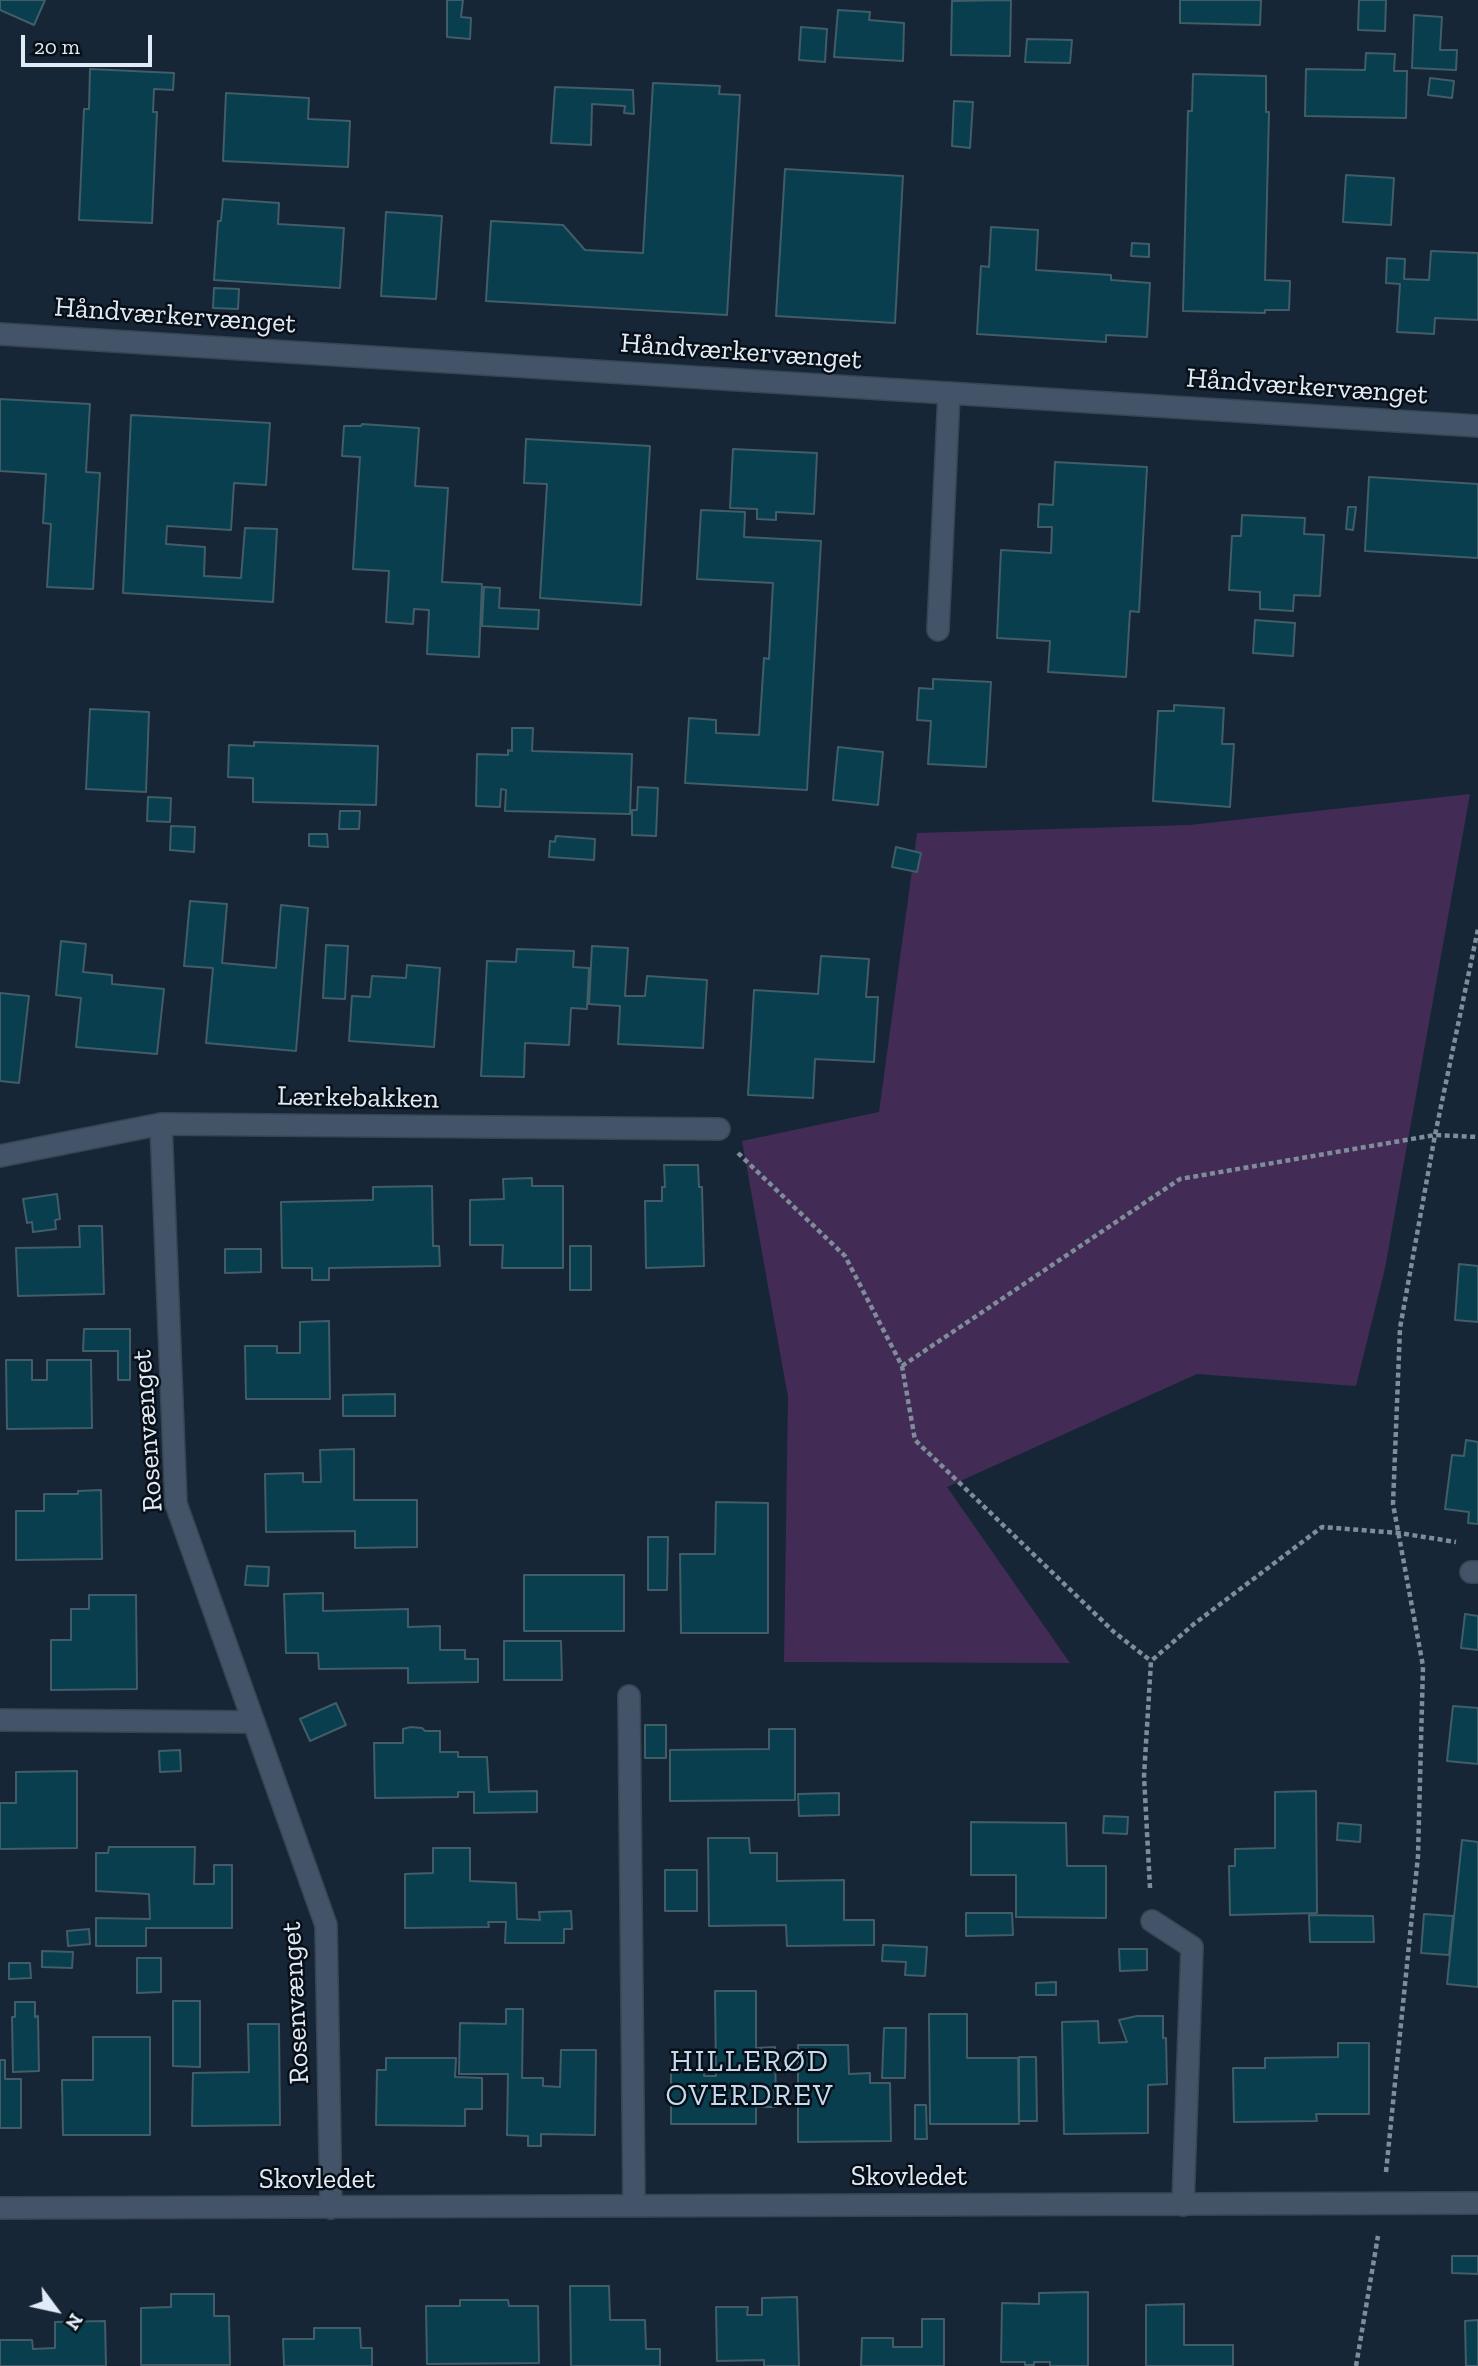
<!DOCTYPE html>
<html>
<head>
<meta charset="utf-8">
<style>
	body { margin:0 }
	#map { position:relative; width:1478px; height:2366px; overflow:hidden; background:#162637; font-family:"Zilla Slab",serif }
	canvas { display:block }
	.north { position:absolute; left:21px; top:2275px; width:70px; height:70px; -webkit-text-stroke:5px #080f16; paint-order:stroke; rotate:123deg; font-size:19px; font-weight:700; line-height:28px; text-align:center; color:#e1ebf7 }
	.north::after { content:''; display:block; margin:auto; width:24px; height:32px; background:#e1ebf7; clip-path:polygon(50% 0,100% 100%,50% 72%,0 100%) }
	.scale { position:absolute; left:21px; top:35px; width:131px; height:32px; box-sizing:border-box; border:4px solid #e1ebf7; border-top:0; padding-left:9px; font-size:21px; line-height:24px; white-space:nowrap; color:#e1ebf7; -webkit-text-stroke:5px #080f16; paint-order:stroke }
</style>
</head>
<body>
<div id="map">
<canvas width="1478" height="2366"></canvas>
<div class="north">N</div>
<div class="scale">20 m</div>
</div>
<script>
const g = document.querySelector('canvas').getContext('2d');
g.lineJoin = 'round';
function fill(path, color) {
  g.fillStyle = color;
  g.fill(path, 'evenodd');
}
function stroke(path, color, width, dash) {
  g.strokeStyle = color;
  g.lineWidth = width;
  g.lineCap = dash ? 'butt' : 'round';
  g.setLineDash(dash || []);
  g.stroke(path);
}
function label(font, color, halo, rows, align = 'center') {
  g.font = font + ' "Zilla Slab",serif';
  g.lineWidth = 5;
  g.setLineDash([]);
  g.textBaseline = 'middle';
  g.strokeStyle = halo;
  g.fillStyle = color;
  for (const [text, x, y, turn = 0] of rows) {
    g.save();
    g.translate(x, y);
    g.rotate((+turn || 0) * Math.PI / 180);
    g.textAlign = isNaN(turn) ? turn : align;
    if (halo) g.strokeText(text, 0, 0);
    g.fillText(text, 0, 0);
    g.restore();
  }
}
fill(new Path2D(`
	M1470 794 1385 1268 1356 1386 1197 1374 947 1487 1070 1663 784 1662 788 1397 742 1141 879 1112 917 833 1190 825Z`), '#422c55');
const building = new Path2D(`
	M0 0H45L34 25 0 10Z
	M447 0H463L461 17 471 18 470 39 447 37Z
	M1011 0 1010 56 951 55 952 1Z
	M1180 0H1261L1260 25 1180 23Z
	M1359 0H1386L1385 31 1358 30Z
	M838 10 870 12 869 20 904 23 903 61 834 57Z
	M1414 15 1442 17 1440 50H1457L1456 70 1412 68Z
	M801 27 827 29 825 62 799 60Z
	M1027 39 1072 40 1070 63 1025 62Z
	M1366 53 1395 54 1394 71H1407L1406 118 1305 116 1306 69 1365 70Z
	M90 69 174 73 173 90 154 89 153 112H157L152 223 79 220 84 109H89Z
	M1193 74 1266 76V112H1269L1265 280 1290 281 1289 310H1265V313L1183 311 1188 111H1192Z
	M1430 78 1454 81 1452 98 1428 95Z
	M653 83 720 86 719 94 740 95 727 315 486 301 491 221 563 225 585 250 643 253Z
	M555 87 633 90 634 114 624 113 625 106 592 104 591 145 551 143Z
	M226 93 309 98 308 119 350 121 348 167 223 161Z
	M954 101 973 102 970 148 952 146Z
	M785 169 903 176 895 323 776 316Z
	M1346 175 1394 178 1391 225 1343 222Z
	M223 199 279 203 278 224 344 228 340 288 214 280 218 221H221Z
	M386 212 442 216 436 299 381 296Z
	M991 227 1038 230 1036 270 1111 275V280L1150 283 1147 337 1106 335V342L977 334 981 266 989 267Z
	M1132 243 1149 244V257L1131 256Z
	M1431 251 1478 253V320L1435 318 1434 334 1397 332 1400 284 1386 283 1387 258 1405 259 1404 279 1429 280Z
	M214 288 239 289 238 309 213 308Z
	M0 399 90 404 86 472 100 473 93 589 47 587 51 524 43 523 46 474 0 471Z
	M131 415 270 423 266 485 234 483 231 530 167 526 166 544 205 547 204 576 241 578 245 528 277 529 273 602 123 593Z
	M362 424 419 428 415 486 448 488 442 582 482 584 479 657 427 654 429 610 414 609 413 624 386 622 389 571 353 569 360 457 342 456 344 426H361Z
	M526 439 650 446 641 605 540 598 547 484 524 483Z
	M733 449 817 453 814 514 776 512V520L757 519V509L730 508Z
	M1055 462 1147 467 1139 612 1130 611 1126 677 1048 672 1050 641 997 638 1001 550 1051 553 1052 527H1038L1039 504 1053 505Z
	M1369 477 1478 484V558L1365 551Z
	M1348 507H1356L1353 530 1346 529Z
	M701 510 745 512 744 537 821 541 807 790 685 783 689 718 716 720V733L759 735 764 658 769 659 773 583 697 579Z
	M1242 515 1305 518 1304 534 1324 535 1320 596 1294 595 1293 611 1260 609V592L1229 590 1232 536H1241Z
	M484 587 500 588 499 608 539 610 538 629 482 626Z
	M1255 620 1295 623 1293 656 1253 653Z
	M933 679 991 682 986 767 928 764 931 721 917 720 919 688 933 689Z
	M1174 705 1224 708 1222 744H1234L1230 807 1153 801 1158 711H1174Z
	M90 709 149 712 146 792 86 789Z
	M512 728H533L532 751 632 754 630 814 505 811 506 790 501 789 500 807 476 806 477 754 508 755V750L512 751Z
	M254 742 378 746 376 805 253 802V778L228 777 229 745 254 746Z
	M838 747 883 752 878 805 833 800Z
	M638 787 658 788 656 836 632 835V810H637Z
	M148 797 171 798 170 822 147 821Z
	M340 811H360L359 829H339Z
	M171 826 195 827 194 852 170 850Z
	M309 834H327L328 847 309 846Z
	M556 836 595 839 594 860 549 857 550 841 555 842Z
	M896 847 921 853 917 872 892 867Z
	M190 901 227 904 222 963 276 968 281 905 308 908 296 1051 206 1043 213 968 184 966Z
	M61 941 86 944 83 972 112 975V984L164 989 157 1054 76 1047 81 998 56 995Z
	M326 945 348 946 345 999 323 998Z
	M592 946 628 948 625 996H645L647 976 707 980 703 1048 618 1044 620 1006 589 1004Z
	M517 949 574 951 573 967 589 968 587 1009 571 1008 569 1045 525 1043 524 1077 481 1076 487 961 516 962Z
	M821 956 869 959 866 997H878L874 1062 815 1059 813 1098 748 1095 754 990 818 994Z
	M407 965 440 968 434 1047 349 1041 352 996 370 997 372 976 406 978Z
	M0 993 29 996 19 1083 0 1081Z
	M664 1165H698L699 1187H702L704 1266 646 1268 645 1201H662V1187H665Z
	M532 1178V1186H563V1268H502L503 1245H470V1200L504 1199 503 1179Z
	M432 1186 433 1246H439L440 1266 329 1268V1280H312V1268H282L281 1202 373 1200V1187Z
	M57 1194 60 1219 55 1220 56 1229 33 1232 32 1222 27 1223 23 1199Z
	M79 1226H102L104 1294 18 1296 16 1248 80 1247Z
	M570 1246H591V1290H570Z
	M225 1249H261V1272L225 1273Z
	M1459 1264 1478 1266V1322L1455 1320Z
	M329 1321 330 1399H246L245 1346H277V1353H300V1322Z
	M84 1329H130V1380H118V1351H83Z
	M6 1360H32V1380H47V1360H91L92 1428 7 1429Z
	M395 1394V1416H343V1395Z
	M1466 1440 1478 1442V1524L1468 1523 1469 1512 1445 1509 1452 1455 1464 1456Z
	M354 1449V1500H417V1547L355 1548V1531L266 1532 265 1474 303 1473V1482H321L320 1450Z
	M101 1490 102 1559 16 1560V1511H44V1494H78V1491Z
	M716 1502 768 1503V1633H681L680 1554H715Z
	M648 1537H668L667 1590H648Z
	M247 1566 269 1567 268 1586 245 1585Z
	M524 1575H624V1631H524Z
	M323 1593V1611L408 1609V1627L440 1626V1650H465V1659H478V1682L408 1683V1668L319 1669 318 1653H286L284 1594Z
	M89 1595H136L137 1689 51 1690V1640H71V1609H89Z
	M1465 1614 1478 1616V1650L1461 1648Z
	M504 1641H561L562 1680H504Z
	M336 1703 346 1725 310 1741 300 1719Z
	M1453 1706 1478 1708V1764L1447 1761Z
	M645 1725H666V1758H645Z
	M411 1727 422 1728 425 1731H440V1752H458V1757H487L489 1792 537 1791V1812L474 1813V1792H458V1797L375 1798 374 1743H403V1729Z
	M769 1729H795V1800L670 1801V1750L769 1749Z
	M180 1750 181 1771 160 1772 159 1751Z
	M77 1771V1848L0 1849V1803H16V1772Z
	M1316 1791 1317 1913 1230 1915 1229 1866H1235V1849L1275 1848V1792Z
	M839 1793V1815L799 1816 798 1794Z
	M1104 1816 1128 1817 1127 1834 1103 1833Z
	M971 1822 1066 1823 1067 1866H1106V1918L1016 1917V1875H971Z
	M1338 1823 1361 1825 1360 1842 1337 1840Z
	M708 1838H749L750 1853H777V1881L844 1880V1920H874V1945L787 1946 786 1925 709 1926Z
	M1462 1840 1478 1842V1987L1447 1984Z
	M109 1847H195L194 1884H214V1865H232V1928H146V1946H96V1918L150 1919 149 1894 96 1891V1853H108Z
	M433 1848H470V1881L516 1883 517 1919 540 1920 539 1912 571 1911 572 1929H564V1943H505L506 1922H488L489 1927 405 1928V1874L433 1873Z
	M665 1870H697V1911H665Z
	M966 1913H1012L1013 1935 966 1936Z
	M1424 1914 1453 1916 1449 1955 1421 1953Z
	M1309 1915 1373 1916 1374 1942H1310Z
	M89 1929 90 1944 68 1946 67 1931Z
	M883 1945 927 1947 925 1976 905 1975 906 1962 882 1961Z
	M1119 1949H1147V1970L1120 1971Z
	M42 1951 73 1952 72 1968 42 1967Z
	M137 1958H161V1992L137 1993Z
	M9 1963H30L31 1978 9 1979Z
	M1056 1982V1995H1036V1983Z
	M715 1991H756V2048L775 2047 776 2107H756V2124H671V2070L704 2069V2076H716Z
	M173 2001H200V2067L173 2066Z
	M15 2002H35V2017L38 2016 39 2071 13 2072 12 2017H15Z
	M506 2009H523L522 2078H543V2086L560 2087 561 2050H596L595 2135 541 2134V2146H528V2136L507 2135 508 2074H459L460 2023 506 2024Z
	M929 2014H967V2058H1018L1019 2124H930Z
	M1137 2016H1163V2038H1166L1167 2084 1148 2085V2133L1064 2134 1062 2022 1098 2021 1099 2043 1127 2042 1119 2020Z
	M248 2024H279L280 2125 192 2126 193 2073 249 2072Z
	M884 2028H906L905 2078H882Z
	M93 2037H150V2135H63L62 2080H93Z
	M1338 2043H1369V2114H1316L1317 2121 1234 2122 1233 2068H1265V2058L1338 2057Z
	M798 2045H848L849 2074 870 2073V2083H890L891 2141 798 2142Z
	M1019 2057H1036L1037 2121H1019Z
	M386 2058H456L455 2077 482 2078V2109H465V2126L376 2125 377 2070H386Z
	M0 2060H5V2079H21V2128H0Z
	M915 2105H926L927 2139H915Z
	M1452 2256H1478V2274L1452 2273Z
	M570 2286H609L610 2320H645L646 2349H660V2366H571Z
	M1088 2292V2366H1050V2362H1034V2365H1025V2362H1001L1002 2303 1039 2304V2293Z
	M171 2294H214V2316H229L230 2365H141V2308L171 2307Z
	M797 2297 799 2366H764V2360L717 2361 716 2307H748L747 2315H762V2298Z
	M460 2300H508L509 2306H538L539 2363 427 2364 426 2306H460Z
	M1184 2304V2345H1233V2366H1146V2305Z
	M922 2319H944V2366H861L862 2338H893V2347H922Z
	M1478 2320V2366H1466L1465 2321Z
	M105 2321 106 2366H0V2340H32L33 2349 55 2348V2322Z
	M314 2328H360L361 2348H372V2366H284L283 2339H314Z`);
fill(building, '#083e4d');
stroke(building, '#405d68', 2);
const lane = new Path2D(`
	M938 630 949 393`);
const street = new Path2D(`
	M0 334 1478 426
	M161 1124 176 1504 326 1925 331 2208
	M0 1156 161 1124 719 1129
	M1471 1572H1478
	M629 1696 634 2206
	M0 1720 253 1722
	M1152 1921 1192 1947 1183 2205
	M0 2208 1478 2203`);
stroke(lane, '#384452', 24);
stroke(street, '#384452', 24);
stroke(new Path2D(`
	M738 1153 845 1256 902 1366 915 1440 1114 1632 1151 1661
	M902 1366 1180 1179 1435 1135 1478 1137
	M1150 1888 1144 1776 1151 1661 1194 1624 1322 1527 1399 1533 1456 1542
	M1386 2172 1418 1856 1423 1666 1393 1504 1400 1328 1435 1135 1478 929
	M1356 2366 1378 2236`), '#7f8c9a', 4.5, [5, 3.5]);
stroke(lane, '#435468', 21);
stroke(street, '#435468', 21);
label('28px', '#e1ebf7', '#080f16', [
	["Håndværkervænget",175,316,4],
	["Håndværkervænget",741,352,4],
	["Håndværkervænget",1307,387,4],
	["Lærkebakken",358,1098,1],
	["Rosenvænget",148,1431,-94],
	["Rosenvænget",296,2003,-93],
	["Skovledet",909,2177],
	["Skovledet",317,2180]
]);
g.letterSpacing = '2px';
label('30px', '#c5d9f0', '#080f16', [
	["HILLERØD",750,2062],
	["OVERDREV",750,2096]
]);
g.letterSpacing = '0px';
</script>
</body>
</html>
